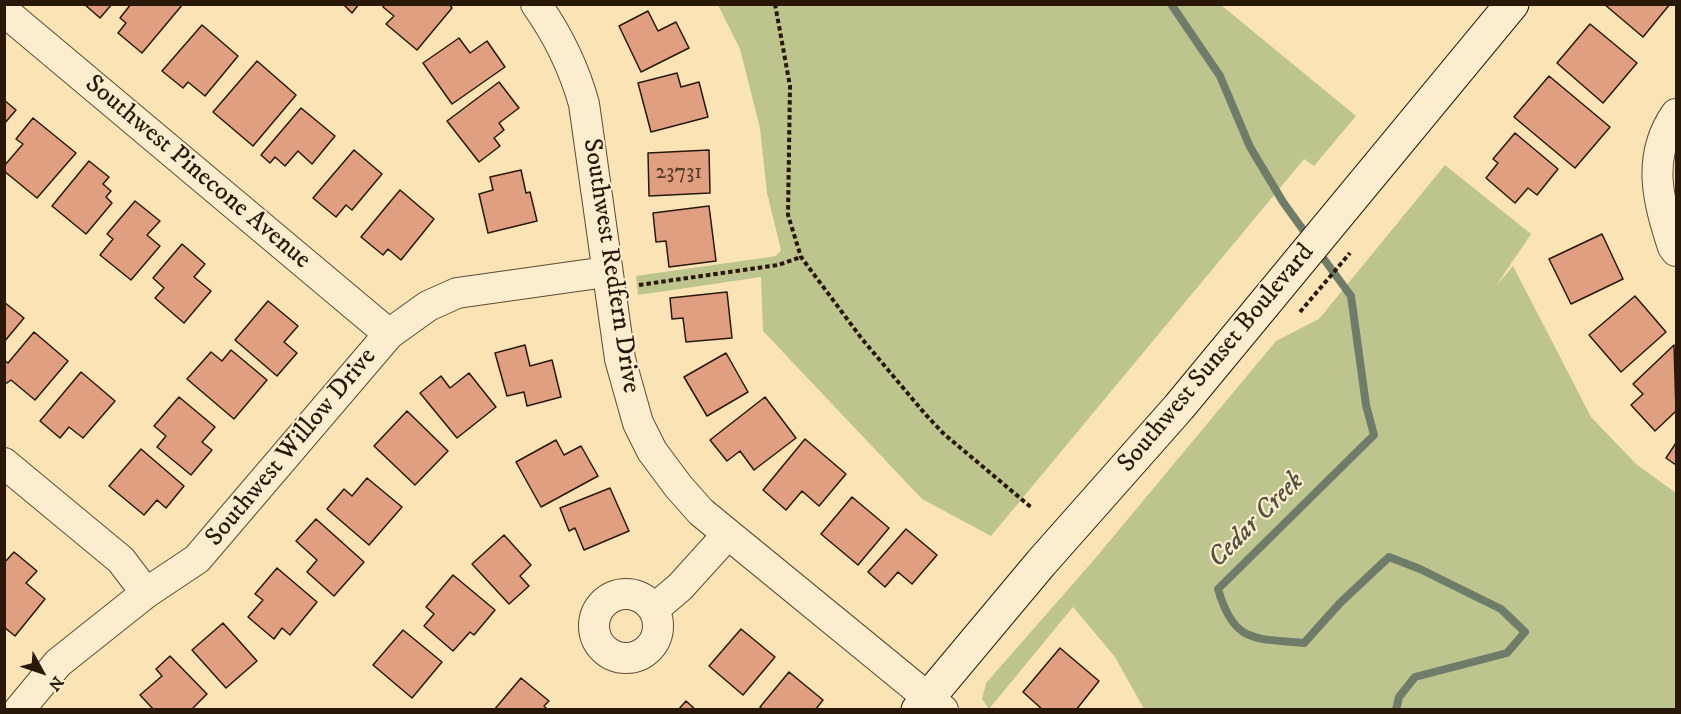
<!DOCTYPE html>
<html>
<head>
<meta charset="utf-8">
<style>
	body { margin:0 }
	#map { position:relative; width:1681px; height:714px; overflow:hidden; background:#fae4b5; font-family:"IM FELL DW Pica",serif }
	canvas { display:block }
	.frame { position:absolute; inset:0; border:6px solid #291808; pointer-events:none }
	.north { position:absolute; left:12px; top:642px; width:60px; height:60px; -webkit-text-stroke:4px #fcedcf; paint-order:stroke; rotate:130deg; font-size:16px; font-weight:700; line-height:24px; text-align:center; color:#291808 }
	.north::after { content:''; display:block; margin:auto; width:21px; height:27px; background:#291808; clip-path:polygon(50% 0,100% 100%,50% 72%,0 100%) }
</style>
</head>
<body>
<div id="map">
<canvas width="1681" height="714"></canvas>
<div class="frame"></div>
<div class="north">N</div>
</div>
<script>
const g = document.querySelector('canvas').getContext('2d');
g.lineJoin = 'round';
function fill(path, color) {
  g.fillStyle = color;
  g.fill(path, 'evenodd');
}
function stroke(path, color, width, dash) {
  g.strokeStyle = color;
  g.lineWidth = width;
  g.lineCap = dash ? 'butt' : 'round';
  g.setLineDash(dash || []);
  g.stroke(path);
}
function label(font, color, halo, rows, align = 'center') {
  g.font = font + ' "IM FELL DW Pica",serif';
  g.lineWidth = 4.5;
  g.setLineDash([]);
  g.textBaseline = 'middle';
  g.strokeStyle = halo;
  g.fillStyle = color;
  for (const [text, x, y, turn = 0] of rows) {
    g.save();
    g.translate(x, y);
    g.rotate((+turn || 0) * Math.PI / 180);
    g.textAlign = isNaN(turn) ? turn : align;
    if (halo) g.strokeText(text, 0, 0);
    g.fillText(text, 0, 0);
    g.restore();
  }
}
fill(new Path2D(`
	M718 5H1221L1356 116 1314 166 1304 159 991 536 922 499 763 331 761 277 638 295 636 276 763 258 776 256 781 250 767 193 760 128 740 49Z
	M1445 165 1531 234 1496 286 1513 266 1591 417 1636 464 1676 493V709H1144L1115 657 1073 607 989 709 982 699 986 683 1093 561 1276 341 1319 319Z`), '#bdc48e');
stroke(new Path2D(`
	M1171 4 1220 76 1250 147 1283 202 1309 238
	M1318 251 1351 296 1366 405 1374 435 1218 589C1234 644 1254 638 1304 643L1341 602 1389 557 1420 569 1501 609 1525 632 1507 653 1415 677 1399 697 1396 710`), '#707c6a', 8);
const building = new Path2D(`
	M84 4H112L100 18Z
	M131 4H183L142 53 118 33 126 23 120 18Z
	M343 4H359L352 13Z
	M385 4H449L452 8 417 50 386 24 394 16 383 7Z
	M1604 4H1670L1643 37Z
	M648 11 658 31 676 22 689 48 641 72 619 26Z
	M1590 24 1637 63 1603 103 1557 63Z
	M202 25 238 56 205 96 188 82 183 88 162 71Z
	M459 38 470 53 487 41 505 67 452 104 423 63Z
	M257 61 296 95 253 146 213 112Z
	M677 73 681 87 699 82 708 117 651 132 638 83Z
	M1549 76 1610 127 1575 168 1514 117Z
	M499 82 519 108 499 123 504 130 494 138 500 146 479 162 447 121Z
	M4 100 16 110 4 124Z
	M301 108 335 136 312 164 298 151 285 166 275 157 270 163 261 155Z
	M33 118 76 153 37 198 4 171V166L23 144 16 139Z
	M1515 133 1558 169 1537 195 1528 188 1515 203 1486 178 1498 163 1493 159Z
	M354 150 382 174 352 210 346 205 336 217 313 198Z
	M709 150 710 193 649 196 648 153Z
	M89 161 109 177 103 184 111 191 106 197 112 203 86 234 52 206Z
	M521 170 526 193 530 192 537 221 488 233 479 194 493 190 490 177Z
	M400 190 434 219 401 260 388 249 383 255 361 237Z
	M135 201 160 221 147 235 160 246 131 280 100 255 113 239 107 234Z
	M709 206 716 261 669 267 666 241 656 242 653 213Z
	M1602 234 1623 279 1571 304 1549 259Z
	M182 244 205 264 194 277 211 291 184 323 155 298 164 288 153 278Z
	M727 292 732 338 686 342 683 318 672 319 670 298Z
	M1635 296 1666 332 1621 372 1589 335Z
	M268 301 298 326 284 342 297 353 277 376 235 340Z
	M4 302 24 318 4 342Z
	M34 332 68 361 35 400 11 380 4 385V360L8 363Z
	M525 345 530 366 552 360 561 397 527 406 524 392 507 396 495 353Z
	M1674 345 1676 411 1655 431 1631 405 1643 394 1633 384Z
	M231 350 267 380 234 419 187 379 211 352 222 361Z
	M726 353 748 392 707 416 684 377Z
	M81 372 115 401 83 438 69 427 60 438 40 421Z
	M469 373 496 407 457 438 420 393 441 376 450 388Z
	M179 397 215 427 202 442 212 450 191 475 157 447 166 436 154 426Z
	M765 397 796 438 754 470 740 451 727 461 710 440Z
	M407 411 448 451 415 485 374 446Z
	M805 439 846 474 819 506 802 491 786 510 763 490Z
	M556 440 564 455 581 446 598 476 541 507 516 462Z
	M1676 443V465L1666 458Z
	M141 449 184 486 166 508 157 500 144 515 109 486Z
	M367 478 402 507 369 545 327 509 344 489 352 496Z
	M610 488 629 531 584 550 575 528 569 531 560 508Z
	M852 497 889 528 858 565 821 534Z
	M316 519 364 562 334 596 307 572 317 560 296 541Z
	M906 529 937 555 912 584 898 572 885 587 868 572Z
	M504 535 531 565 520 576 529 586 509 604 472 564Z
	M14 552 37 571 26 583 45 599 15 636 4 627V563Z
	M277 568 317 602 290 635 282 628 274 639 248 617 263 600 255 594Z
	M453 575 495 610 474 635 470 632 453 651 424 626 434 614 426 607Z
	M223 623 257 661 226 688 192 650Z
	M741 629 775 657 743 695 709 666Z
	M403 630 442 662 412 698 373 665Z
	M1060 648 1099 681 1076 710H1043L1023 692Z
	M170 656 207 694 191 710H154L140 695 162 676 156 669Z
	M789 672 823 700 815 710H763L760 707Z
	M521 678 549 701 544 706 548 710H494Z
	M686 701 696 710H678Z`);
fill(building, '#e19f81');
stroke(building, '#291808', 1.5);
const minor = new Path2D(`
	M536 4C558 35 574 68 584 104L620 359 638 423 652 451 678 486 701 512 943 710
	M4 11 389 334
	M1676 114C1646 157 1658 201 1673 247L1676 251
	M4 463 121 560 146 593
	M594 626a32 32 0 1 1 64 0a32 32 0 1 1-64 0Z
	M654 609 680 587 728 534
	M19 710 58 663 146 593 197 559 389 334 428 306 457 293 606 272`);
const secondary = new Path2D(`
	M918 710 1041 563 1179 407 1512 4`);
stroke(minor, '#5d4b33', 32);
stroke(secondary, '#291808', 35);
stroke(new Path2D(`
	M775 4 790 86 788 215 801 257 862 339 926 415 944 434 1032 508
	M639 285 778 265 801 257
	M1300 312 1350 253`), '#291808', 4, [4.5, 3]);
stroke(minor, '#fcedcf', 30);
stroke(secondary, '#fcedcf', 33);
label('22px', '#573a26', null, [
	["23731",679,173]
]);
label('26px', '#291808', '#fcedcf', [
	["Southwest Pinecone Avenue",197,173,40],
	["Southwest Redfern Drive",610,266,81],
	["Southwest Sunset Boulevard",1217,359,-50],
	["Southwest Willow Drive",292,448,-50]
]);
label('italic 27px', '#525241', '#fcedcf', [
	["Cedar Creek",1257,521,-45]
]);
</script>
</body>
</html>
